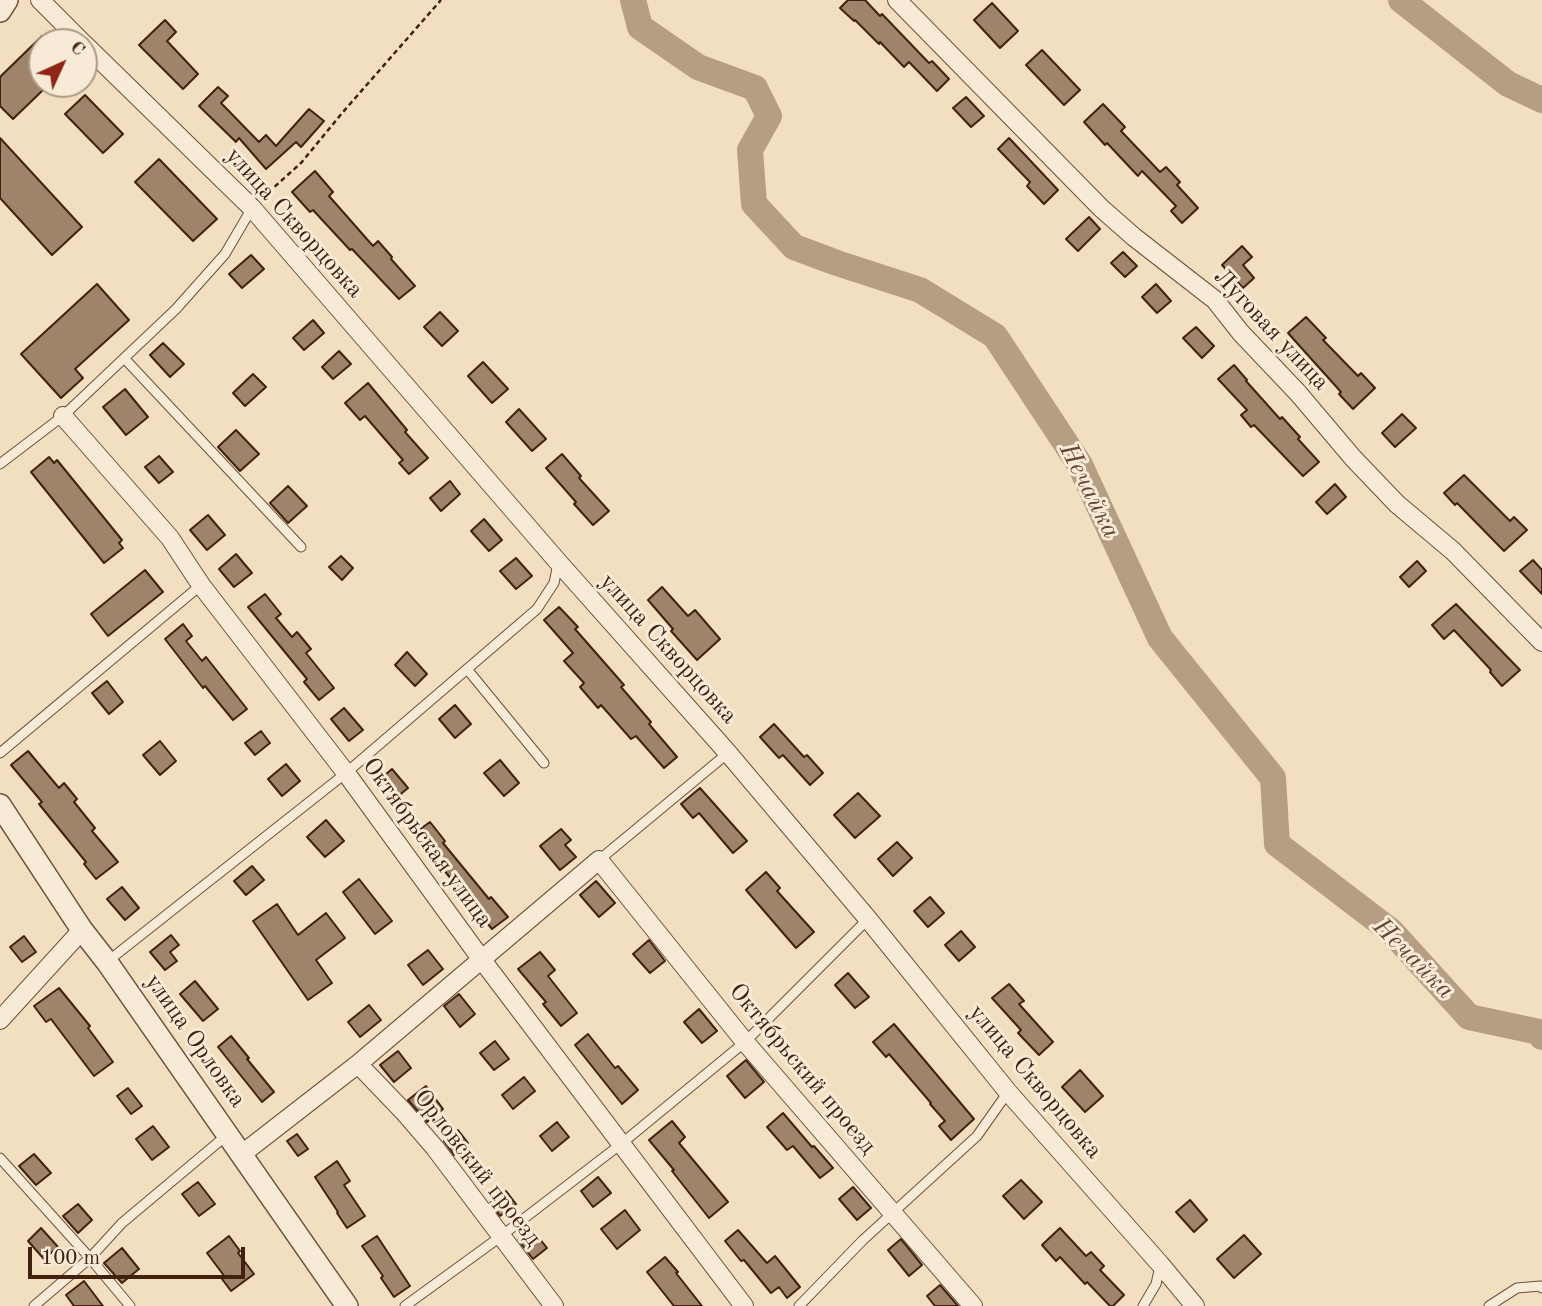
<!DOCTYPE html>
<html>
<head>
<meta charset="utf-8">
<style>
	body { margin:0 }
	#map { position:relative; width:1542px; height:1306px; overflow:hidden; background:#f2dfc0; font-family:"Old Standard TT",serif }
	canvas { display:block }
	.north { position:absolute; left:28px; top:28px; width:70px; height:70px; box-sizing:border-box; background:#f7ead6; border:2px solid #af9a86; border-radius:50%; rotate:45deg; font-size:19px; font-weight:700; line-height:28px; text-align:center; color:#42210f }
	.north::after { content:''; display:block; margin:auto; width:24px; height:32px; background:#8f2418; clip-path:polygon(50% 0,100% 100%,50% 72%,0 100%) }
	.scale { position:absolute; left:28px; top:1247px; width:217px; height:32px; box-sizing:border-box; border:4px solid #42210f; border-top:0; padding-left:9px; font-size:21px; line-height:24px; white-space:nowrap; color:#42210f; -webkit-text-stroke:5px #f7ead6; paint-order:stroke }
</style>
</head>
<body>
<div id="map">
<canvas width="1542" height="1306"></canvas>
<div class="north">С</div>
<div class="scale">100 m</div>
</div>
<script>
const g = document.querySelector('canvas').getContext('2d');
g.lineJoin = 'round';
function stroke(path, color, width, dash) {
  g.strokeStyle = color;
  g.lineWidth = width;
  g.lineCap = dash ? 'butt' : 'round';
  g.setLineDash(dash || []);
  g.stroke(path);
}
function fill(path, color) {
  g.fillStyle = color;
  g.fill(path, 'evenodd');
}
function label(font, color, halo, rows, align = 'center') {
  g.font = font + ' "Old Standard TT",serif';
  g.lineWidth = 6;
  g.setLineDash([]);
  g.textBaseline = 'middle';
  g.strokeStyle = halo;
  g.fillStyle = color;
  for (const [text, x, y, turn = 0] of rows) {
    g.save();
    g.translate(x, y);
    g.rotate((+turn || 0) * Math.PI / 180);
    g.textAlign = isNaN(turn) ? turn : align;
    if (halo) g.strokeText(text, 0, 0);
    g.fillText(text, 0, 0);
    g.restore();
  }
}
stroke(new Path2D(`
	M633 0 640 27 698 67 755 88 769 116 750 150 754 204 794 247 837 263 920 290 995 336 1080 465 1160 638 1273 778 1277 844 1391 931 1469 1017 1539 1032 1542 1037
	M1401 0 1508 84 1542 100`), '#b69e84', 26);
const building = new Path2D(`
	M848 0H865L880 16 882 14 929 63 932 61 949 79 937 91 909 62 904 67 880 42 879 44 855 20 854 21 840 8Z
	M992 3 1018 31 1000 48 974 20Z
	M165 20 176 32 167 41 198 74 183 89 139 45Z
	M42 36V91L13 119 0 106V77Z
	M1042 50 1080 90 1064 105 1026 65Z
	M218 87 228 96 221 103 259 142 266 135 276 146 309 109 324 121 301 147 296 142 266 169 239 138 236 142 199 106Z
	M85 95 123 134 103 153 65 114Z
	M966 97 984 116 971 127 953 108Z
	M1103 104 1125 127 1121 131 1160 172 1166 167 1180 182 1177 185 1198 208 1182 223 1171 211 1176 206 1142 171 1138 176 1107 143 1105 145 1084 122Z
	M0 138 82 227 52 255 0 198Z
	M1009 138 1058 190 1044 204 1027 186 1030 182 998 149Z
	M159 159 217 219 193 241 135 182Z
	M315 171 333 192 329 196 373 246 378 241 392 257 391 259 415 286 399 299 352 249 350 250 313 210 310 212 292 192Z
	M1089 217 1100 229 1078 251 1066 239Z
	M1242 246 1252 257 1243 265 1254 278 1243 288 1222 265Z
	M1123 252 1137 266 1125 277 1111 263Z
	M251 255 264 269 242 288 229 274Z
	M97 284 129 320 75 369 83 378 61 398 21 354Z
	M1156 284 1171 301 1157 313 1142 297Z
	M440 312 458 331 442 346 424 327Z
	M1306 317 1326 338 1323 340 1358 376 1361 373 1375 388 1353 409 1339 394 1341 392 1288 333Z
	M313 320 324 333 304 350 293 338Z
	M1196 327 1214 346 1202 358 1183 338Z
	M163 343 184 364 170 377 150 355Z
	M339 351 351 364 333 379 322 367Z
	M483 362 508 389 492 403 468 376Z
	M1234 365 1247 380 1246 381 1280 419 1282 417 1300 437 1298 439 1319 462 1303 476 1254 425 1251 427 1241 415 1247 410 1218 379Z
	M253 374 266 387 245 406 233 393Z
	M368 383 407 430 405 432 428 458 409 474 399 463 403 460 365 416 360 420 345 403Z
	M125 389 148 417 126 435 103 407Z
	M519 409 546 439 532 451 506 422Z
	M1402 414 1416 428 1395 447 1382 433Z
	M236 430 259 454 240 471 218 447Z
	M562 454 581 476 579 478 609 511 593 525 574 504 576 502 546 468Z
	M159 456 173 472 159 483 145 467Z
	M49 457 54 463 57 460 122 540 119 543 123 548 104 563 31 472Z
	M1464 475 1510 521 1514 517 1527 530 1504 551 1457 503 1455 505 1444 493Z
	M450 481 460 494 441 511 430 498Z
	M1335 484 1346 497 1327 514 1316 502Z
	M288 486 307 506 288 523 270 503Z
	M208 515 225 535 207 550 190 530Z
	M484 519 502 540 489 551 471 531Z
	M236 554 252 573 234 587 219 569Z
	M341 556 353 568 342 580 329 567Z
	M516 558 532 576 516 589 500 571Z
	M1533 560 1542 570V594L1520 571Z
	M1417 561 1426 571 1409 587 1400 577Z
	M145 570 163 592 108 636 91 614Z
	M662 587 688 616 695 610 720 639 697 660 671 631 673 629 648 600Z
	M265 594 281 614 276 618 292 637 297 632 311 649 306 653 334 688 319 700 304 682 307 679 248 607Z
	M1456 604 1520 670 1502 686 1490 672 1491 670 1454 630 1444 639 1432 625Z
	M559 607 578 627 575 629 624 685 621 687 651 722 649 724 677 757 664 768 636 736 631 739 601 705 598 708 580 687 584 683 564 661 573 653 544 620Z
	M183 624 192 636 186 641 202 661 206 657 247 709 233 720 205 686 203 688 165 639Z
	M407 652 427 674 415 686 395 665Z
	M107 681 123 702 109 714 92 693Z
	M455 705 471 724 455 738 439 719Z
	M344 708 363 730 349 741 331 719Z
	M774 724 804 757 807 755 823 773 810 785 783 755 779 758 760 737Z
	M261 731 270 743 255 755 245 743Z
	M160 741 176 761 160 775 143 755Z
	M28 751 59 788 64 783 77 799 74 802 95 828 92 831 118 862 96 879 84 864 86 862 39 804 42 802 11 765Z
	M500 760 519 783 504 796 484 773Z
	M286 764 300 781 282 796 268 779Z
	M392 769 408 788 396 798 380 779Z
	M700 788 747 841 733 853 699 813 693 818 681 804Z
	M858 793 880 816 855 838 834 815Z
	M326 820 344 841 325 857 307 837Z
	M430 822 445 841 443 843 489 899 491 897 508 917 492 929 443 869 445 867 416 832Z
	M561 829 571 840 565 845 576 857 560 870 540 846Z
	M897 842 912 858 893 876 878 859Z
	M252 866 264 880 246 895 234 881Z
	M766 872 780 888 777 891 814 932 796 948 746 890Z
	M359 879 392 921 375 934 343 892Z
	M596 881 615 903 599 917 580 895Z
	M122 887 139 908 125 920 107 899Z
	M930 897 944 913 928 927 914 911Z
	M277 904 298 935 326 913 345 938 316 960 332 983 308 1000 253 921Z
	M961 931 975 947 959 961 945 945Z
	M171 935 179 945 170 952 177 961 165 970 150 952Z
	M24 936 36 952 22 962 10 947Z
	M649 940 665 961 650 973 633 954Z
	M428 950 443 969 423 985 408 965Z
	M540 952 555 970 548 976 577 1013 561 1026 543 1004 546 1002 518 969Z
	M848 973 869 997 855 1008 835 985Z
	M195 981 218 1009 203 1021 180 994Z
	M1009 984 1024 1001 1019 1004 1053 1042 1039 1055 1018 1033 1021 1030 992 998Z
	M59 988 90 1026 88 1028 113 1062 94 1076 51 1019 46 1022 34 1006Z
	M459 994 475 1014 460 1027 444 1006Z
	M369 1005 381 1020 360 1037 348 1022Z
	M699 1009 717 1031 702 1043 684 1022Z
	M894 1024 974 1119 951 1140 939 1126 945 1121 930 1104 931 1103 889 1054 886 1057 873 1042Z
	M588 1034 615 1068 618 1066 638 1090 622 1104 575 1045Z
	M231 1036 249 1058 247 1059 274 1092 262 1102 218 1047Z
	M495 1041 509 1059 494 1070 480 1053Z
	M398 1051 411 1068 394 1082 380 1065Z
	M746 1060 764 1082 745 1098 727 1076Z
	M1080 1070 1103 1096 1085 1112 1062 1087Z
	M524 1077 535 1091 513 1109 502 1095Z
	M426 1086 443 1109 427 1122 408 1100Z
	M128 1088 142 1106 131 1114 117 1096Z
	M783 1113 812 1147 814 1146 833 1168 820 1178 793 1146 787 1150 767 1127Z
	M672 1121 685 1137 679 1143 728 1202 709 1218 672 1171 674 1170 649 1140Z
	M557 1122 569 1137 552 1151 540 1136Z
	M153 1126 169 1147 152 1160 136 1139Z
	M458 1130 468 1143 454 1155 444 1141Z
	M297 1134 308 1149 298 1156 287 1141Z
	M34 1154 51 1173 36 1185 19 1166Z
	M337 1161 350 1181 344 1185 365 1216 347 1228 337 1213 338 1212 315 1177Z
	M598 1177 611 1193 593 1207 581 1191Z
	M1021 1180 1042 1202 1024 1219 1003 1196Z
	M198 1182 215 1204 199 1216 182 1194Z
	M853 1187 871 1208 857 1220 839 1199Z
	M506 1191 516 1204 500 1216 490 1203Z
	M1190 1200 1207 1220 1194 1232 1176 1212Z
	M78 1204 92 1220 78 1233 63 1216Z
	M625 1210 640 1230 617 1249 601 1229Z
	M41 1228 58 1247 44 1259 28 1241Z
	M1060 1228 1086 1256 1091 1252 1104 1266 1100 1270 1124 1295 1113 1306H1110L1087 1282 1085 1284 1060 1257 1056 1261 1042 1245Z
	M532 1229 547 1248 533 1259 518 1240Z
	M738 1230 767 1263 775 1256 800 1287 787 1298 779 1287 771 1293 744 1260 741 1261 725 1241Z
	M1244 1235 1261 1254 1234 1278 1217 1259Z
	M229 1236 240 1251 238 1253 254 1274 231 1291 222 1279 225 1277 207 1253Z
	M377 1236 410 1286 394 1297 381 1278 383 1276 362 1246Z
	M901 1239 922 1265 909 1276 888 1250Z
	M122 1248 139 1269 122 1283 104 1263Z
	M665 1257 678 1272 676 1273 702 1306H674L647 1272Z
	M84 1281 103 1306H74L66 1295Z
	M940 1285 958 1306H935L927 1296Z`);
fill(building, '#9e846b');
stroke(building, '#42210f', 2);
const service = new Path2D(`
	M124 358 301 547
	M0 464 63 416 176 309 225 254 252 208
	M467 669 544 763
	M0 753 201 585
	M599 860 728 753
	M108 961 346 773 537 609 554 583 558 564
	M0 1158 90 1258 130 1306
	M34 1306 90 1258 122 1223 227 1135
	M405 1306 500 1237 621 1144 745 1042 868 919
	M799 1306 863 1240 977 1136 1008 1092
	M1143 1306 1156 1284 1160 1266
	M1489 1306 1517 1288 1540 1286 1542 1288`);
const minor = new Path2D(`
	M40 0 82 42
	M897 0 1101 208 1134 237 1215 300 1241 333 1298 393 1353 458 1397 504 1453 551 1542 642
	M84 44 252 208 559 563 728 753 868 919 1008 1092 1160 1264 1195 1306
	M63 416 170 538 201 585 346 773 482 960 744 1306
	M0 1020 82 930
	M358 1064 404 1112 435 1148 554 1306
	M242 1154 358 1064 599 860 745 1042 973 1306`);
const tertiary = new Path2D(`
	M0 11 7 0
	M0 805 82 930 107 962 347 1306`);
stroke(service, '#6e503b', 11);
stroke(minor, '#6e503b', 20);
stroke(tertiary, '#6e503b', 24);
stroke(new Path2D(`
	M262 198 301 163 343 112 441 0`), '#42210f', 2.5, [5, 3.5]);
stroke(service, '#f7ead6', 9);
stroke(minor, '#f7ead6', 18);
stroke(tertiary, '#f7ead6', 21);
label('24px', '#42210f', '#f7ead6', [
	["улица Скворцовка",294,223,48],
	["Луговая улица",1271,330,47],
	["улица Скворцовка",668,649,48],
	["Октябрьская улица",427,843,54],
	["улица Орловка",195,1041,55],
	["Октябрьский проезд",802,1069,50],
	["улица Скворцовка",1035,1082,50],
	["Орловский проезд",477,1168,52]
]);
label('italic 26px', '#654632', '#f7ead6', [
	["Нечайка",1089,491,63],
	["Нечайка",1413,959,45]
]);
</script>
</body>
</html>
